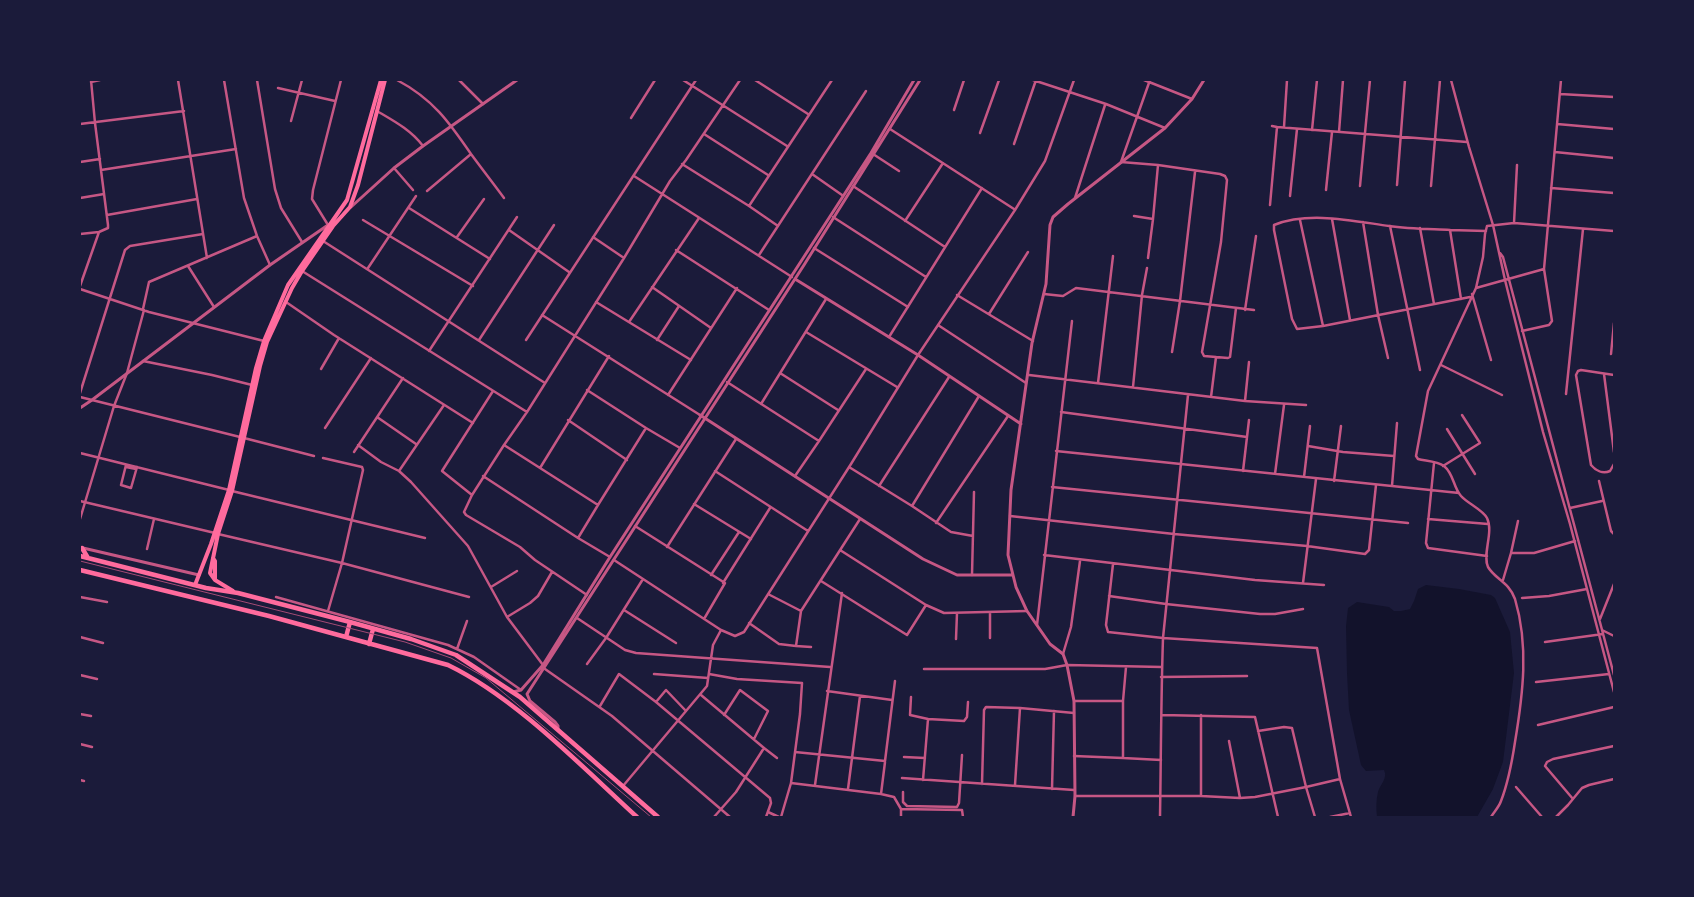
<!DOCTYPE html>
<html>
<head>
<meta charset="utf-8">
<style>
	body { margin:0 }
	#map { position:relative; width:1694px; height:897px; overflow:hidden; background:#1b1b3a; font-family:"PT Sans",sans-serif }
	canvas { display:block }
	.frame { position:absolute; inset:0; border:81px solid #1b1b3a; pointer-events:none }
</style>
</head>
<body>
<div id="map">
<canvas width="1694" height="897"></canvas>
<div class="frame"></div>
</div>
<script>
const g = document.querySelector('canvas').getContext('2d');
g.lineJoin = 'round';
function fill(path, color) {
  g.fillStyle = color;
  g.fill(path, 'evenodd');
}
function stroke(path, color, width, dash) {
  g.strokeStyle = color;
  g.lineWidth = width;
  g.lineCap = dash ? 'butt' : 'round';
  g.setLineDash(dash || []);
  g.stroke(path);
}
fill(new Path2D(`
	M1426 585 1459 589 1491 595 1495 598 1510 632 1514 673 1503 762 1493 789 1477 817H1377C1376 809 1376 800 1378 792 1380 784 1388 779 1384 770L1366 771 1361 765 1349 710 1347 673 1346 626 1348 608 1357 602 1389 607 1394 611H1401L1410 609 1414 601 1418 589Z`), '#12122b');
stroke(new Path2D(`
	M178 80 207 258
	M224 80 244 198 257 236 270 265
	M257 80 275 189 281 208 302 242
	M397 80C433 99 449 122 471 154 482 169 493 183 504 198
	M459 80 483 104
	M683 80 787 146
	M755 80 808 114
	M1033 80 1106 104 1165 128
	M1144 80 1192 99
	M1150 80 1121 162 1158 165 1220 174 1225 176 1227 180 1221 242 1202 352 1204 356 1228 358 1230 357 1236 308
	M1451 80 1469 147 1493 225 1505 280 1543 432 1570 524 1614 692
	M91 82 100 80
	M278 88 335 101
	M1560 94 1614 97
	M954 110 964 80
	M377 111C394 121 411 130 423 146
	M631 118 655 80
	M291 121 302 80
	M80 124 184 111
	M1557 124 1614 129
	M1272 126 1277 127
	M1284 127 1287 80
	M890 129 1014 209
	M1312 130 1317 80
	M1339 132 1343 80
	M980 133 999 80
	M704 134 768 175
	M1014 144 1036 80
	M1555 152 1614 158
	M873 154 899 171
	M80 162 100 159
	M682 164 749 206 778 226
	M394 168 413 190
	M101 170 236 149
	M812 174 842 195
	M634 176 792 277
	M1397 185 1405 80
	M853 186 945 247
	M1360 186 1370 80
	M1431 186 1440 80
	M1551 188 1614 193
	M1326 190 1332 132
	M427 191 471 154
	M1290 196 1297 129
	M80 198 104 194
	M1075 198 1105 105
	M1270 205 1277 127 1467 142
	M749 206 832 80
	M409 208 490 259
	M107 215 197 199
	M1134 216 1153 219
	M833 217 926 277
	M1332 219 1350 320
	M363 220 473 286
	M1300 220 1323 326
	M905 221 943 163
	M1363 222 1378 315 1388 358
	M1514 223 1517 165
	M328 225 312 199 313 190 341 80
	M1390 226 1420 370
	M1420 228 1434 304
	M509 230 569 272
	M1450 230 1486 231
	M80 234 99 232 108 228V225L95 123 91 80
	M457 237 484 199
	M593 237 624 258
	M323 241 545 383
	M814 248 908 307
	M676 250 769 310
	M1500 253 1503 257 1614 675
	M759 255 866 91
	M1148 258 1153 219 1158 165
	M188 266 214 307
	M368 268 416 196
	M302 271 527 412
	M80 286 99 232
	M652 287 711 328
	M1476 288 1544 269
	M80 289 149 312 264 341
	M1044 294 1063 296 1076 288 1254 310
	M1472 294 1491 360
	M957 295 1033 341
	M1461 299 1450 230C1430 229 1409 229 1389 226 1353 221 1309 211 1274 225V230L1292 319 1297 329 1323 326 1470 297
	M286 302 334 335 473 423
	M596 302 691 360
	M143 309 149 282 257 236
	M1245 310 1256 236
	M989 314 1028 252
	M542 315 700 415
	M629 322 699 218
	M938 325 1026 383
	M1522 331 1549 325 1552 321 1544 269 1561 80
	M806 332 897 387
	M889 337 982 188
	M479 340 554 225
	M526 340 696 80
	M657 340 679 306
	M429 351 517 217
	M1172 352 1180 301 1195 172
	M1611 354 1614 323
	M143 361 212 375 252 385
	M1441 365 1502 395
	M321 369 339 338
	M780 373 838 410
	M1604 374 1614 452
	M1029 375 1245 401 1306 405
	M1614 375 1581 370 1578 371 1576 375 1591 465C1596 471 1603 474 1610 471L1614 464
	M727 382 819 441 795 476
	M1098 383 1113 256
	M1133 387 1142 295 1147 268
	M587 390 646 428
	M493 391 442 471 472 495 504 445 598 505 646 428 680 448
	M80 393 125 250 130 246 203 234
	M1566 394 1583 229
	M668 395 737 288
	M80 397 240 437
	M1211 397 1216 357
	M1245 401 1249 362
	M761 404 826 299
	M1061 412 1247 437
	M377 417 416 444
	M568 420 627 460
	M325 428 371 358
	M1447 429 1475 474
	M244 438 314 456
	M819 441 866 369
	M358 445 381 462 399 471 411 482 468 546 507 617 543 665
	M504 445 527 412 624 258 670 181 686 160 740 80
	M1308 446 1343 452 1394 456
	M1056 451 1459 493
	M354 452 403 378
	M80 453 229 490
	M323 458 362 467 363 470 342 563 328 611
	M1434 463 1426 543 1428 548 1487 556
	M126 465 121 485 131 488 137 467
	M1443 466 1480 443 1462 415
	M126 467 136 469
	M849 467 912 506 951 532 973 536
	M540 468 609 356
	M399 471 444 405
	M715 471 808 531
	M1243 471 1249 420
	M1275 474 1284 405
	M483 476 578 538
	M1304 477 1310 426
	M1334 481 1341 426
	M1599 481 1611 531 1614 534
	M879 486 949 377
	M1392 486 1397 423
	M1052 487 1408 523
	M232 491 425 538
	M472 495 464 512 466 515 520 547 535 560 587 595
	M80 501 215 533
	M694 504 751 539
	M598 505 578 538 610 557
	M912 506 979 396
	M1570 508 1602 501
	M1010 516 1174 534 1307 546 1365 554 1369 550 1376 485
	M80 519 114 406 127 373 144 310
	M1428 519 1488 524
	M1518 521 1511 553H1534L1575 541
	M936 523 1008 416
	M635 526 725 583 704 619
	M218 534 342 563 469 597
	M667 547 736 439
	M147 549 154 519
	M840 550 926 605 944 613 1027 611
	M1044 555 1255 580 1324 585
	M614 560 721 630 735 636 744 632 851 464 918 355 1015 210 1045 161 1074 80
	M1113 564 1106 625 1108 632 1163 638 1317 648 1340 779
	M711 575 739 532
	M972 575 974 492
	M1503 580 1511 553
	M821 581 907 635 926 605
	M723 583 770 508
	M1303 583 1316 479
	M491 587 517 571
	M768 594 801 611 860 519
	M1109 596 1166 604 1260 614H1275L1303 609
	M80 597 107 602
	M276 597 448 645 474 657 521 690
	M1522 598 1549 596 1587 589
	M624 610 676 643
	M507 617 530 603 538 596 552 572
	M577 618 625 650 636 653 830 667
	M1600 619 1614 584
	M749 623 779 644 796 646 801 611
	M1037 625 1072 321
	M1602 630 1614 636
	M80 637 103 643
	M990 638V613
	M956 639 957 613
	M1545 642 1603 634
	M796 646 811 647
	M457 649 467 621
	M1063 654 1071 627 1080 561
	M587 664 606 638 643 579
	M1126 667 1123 701V758L1161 760
	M545 669 612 716 730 817
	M924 669H1045L1067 665 1162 667
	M654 674 708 678
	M709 674 737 679 802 683 800 714 791 783 781 817
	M80 675 97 679
	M1161 677 1247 676
	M1536 682 1609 674
	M827 691 892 700
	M701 695 764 748 736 792 714 817
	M911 697 910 715 928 719
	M1074 701H1123
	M656 702 666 690 686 711
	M600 706 619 674 656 702 770 798 771 803 766 817
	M80 714 91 716
	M724 715 740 690 768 711 754 739
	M1162 715 1255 717 1278 817
	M1201 715V796
	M1538 725 1614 707
	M1258 731 1284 727 1292 728 1306 787 1340 779 1351 817
	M1229 741 1240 798
	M80 744 92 747
	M764 748 777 758
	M795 752 885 761 895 681
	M1074 756 1123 758
	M904 757 925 758
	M902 778 1074 790
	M80 780 84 781
	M923 780 928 719 964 721 967 717 968 702
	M791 783 881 794 885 762
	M982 784 984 710 986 707 1020 708 1074 713
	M815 785 842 593
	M1015 785 1020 708
	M623 786 707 686 713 645 721 630
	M1516 787 1542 817
	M848 789 860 696
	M1052 789 1054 711
	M903 792V802L907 806 957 807 959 803 962 755
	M881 794 894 797 901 809 962 810 963 817
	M1075 796H1201L1240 798 1255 797 1306 787 1315 817
	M1573 799 1545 766 1547 762 1553 759 1614 746
	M768 812 779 817
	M901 817V809
	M1160 817C1161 757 1161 697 1163 638L1188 395
	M1330 817 1350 813
	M1491 817C1494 812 1499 807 1501 801 1508 783 1512 762 1515 742 1523 694 1529 646 1515 599 1509 582 1495 579 1488 567 1482 554 1494 532 1487 518 1483 510 1467 503 1461 496 1453 487 1454 474 1444 466 1437 461 1426 461 1418 459L1416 456 1428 391 1476 288 1483 257 1485 234 1487 226 1514 223 1614 231
	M1556 817 1568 805 1582 788 1589 785 1614 779`), '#c65784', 2.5);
stroke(new Path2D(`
	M351 207 394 168 423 146 517 80
	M795 279 918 355 1021 424
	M80 408 92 400 270 265 328 225
	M700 415 923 559 957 575H1013
	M83 548 199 575
	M513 692 521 690 543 665 610 557 871 153 914 80
	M558 729V726L555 722 530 701 527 694 804 265 920 80
	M1073 817 1075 796 1074 701 1067 665 1063 654 1050 644 1027 611 1016 587 1008 555 1011 490 1032 343 1046 284 1050 225 1053 217 1068 204 1165 128 1192 99 1204 80`), '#c65784', 3);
stroke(new Path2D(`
	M213 558 215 561V580
	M195 585 211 544 229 490 256 368 264 341 288 285 347 200 381 80
	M233 591 215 580 210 573 218 534 232 491 260 366 267 342 292 288 302 271 333 226 350 207 358 185 385 80`), '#ff6b9d', 4);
stroke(new Path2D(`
	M82 548 88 558
	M80 556 206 588 238 593 350 622 411 639 456 655 520 697 658 817
	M80 570 269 616 448 665C516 698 581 766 637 817
	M346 637 350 622
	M369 644 373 629`), '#ff6b9d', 4.5);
stroke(new Path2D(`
	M80 561 405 642 451 658 486 678 651 817`), '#a44b75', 1);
</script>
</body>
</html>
